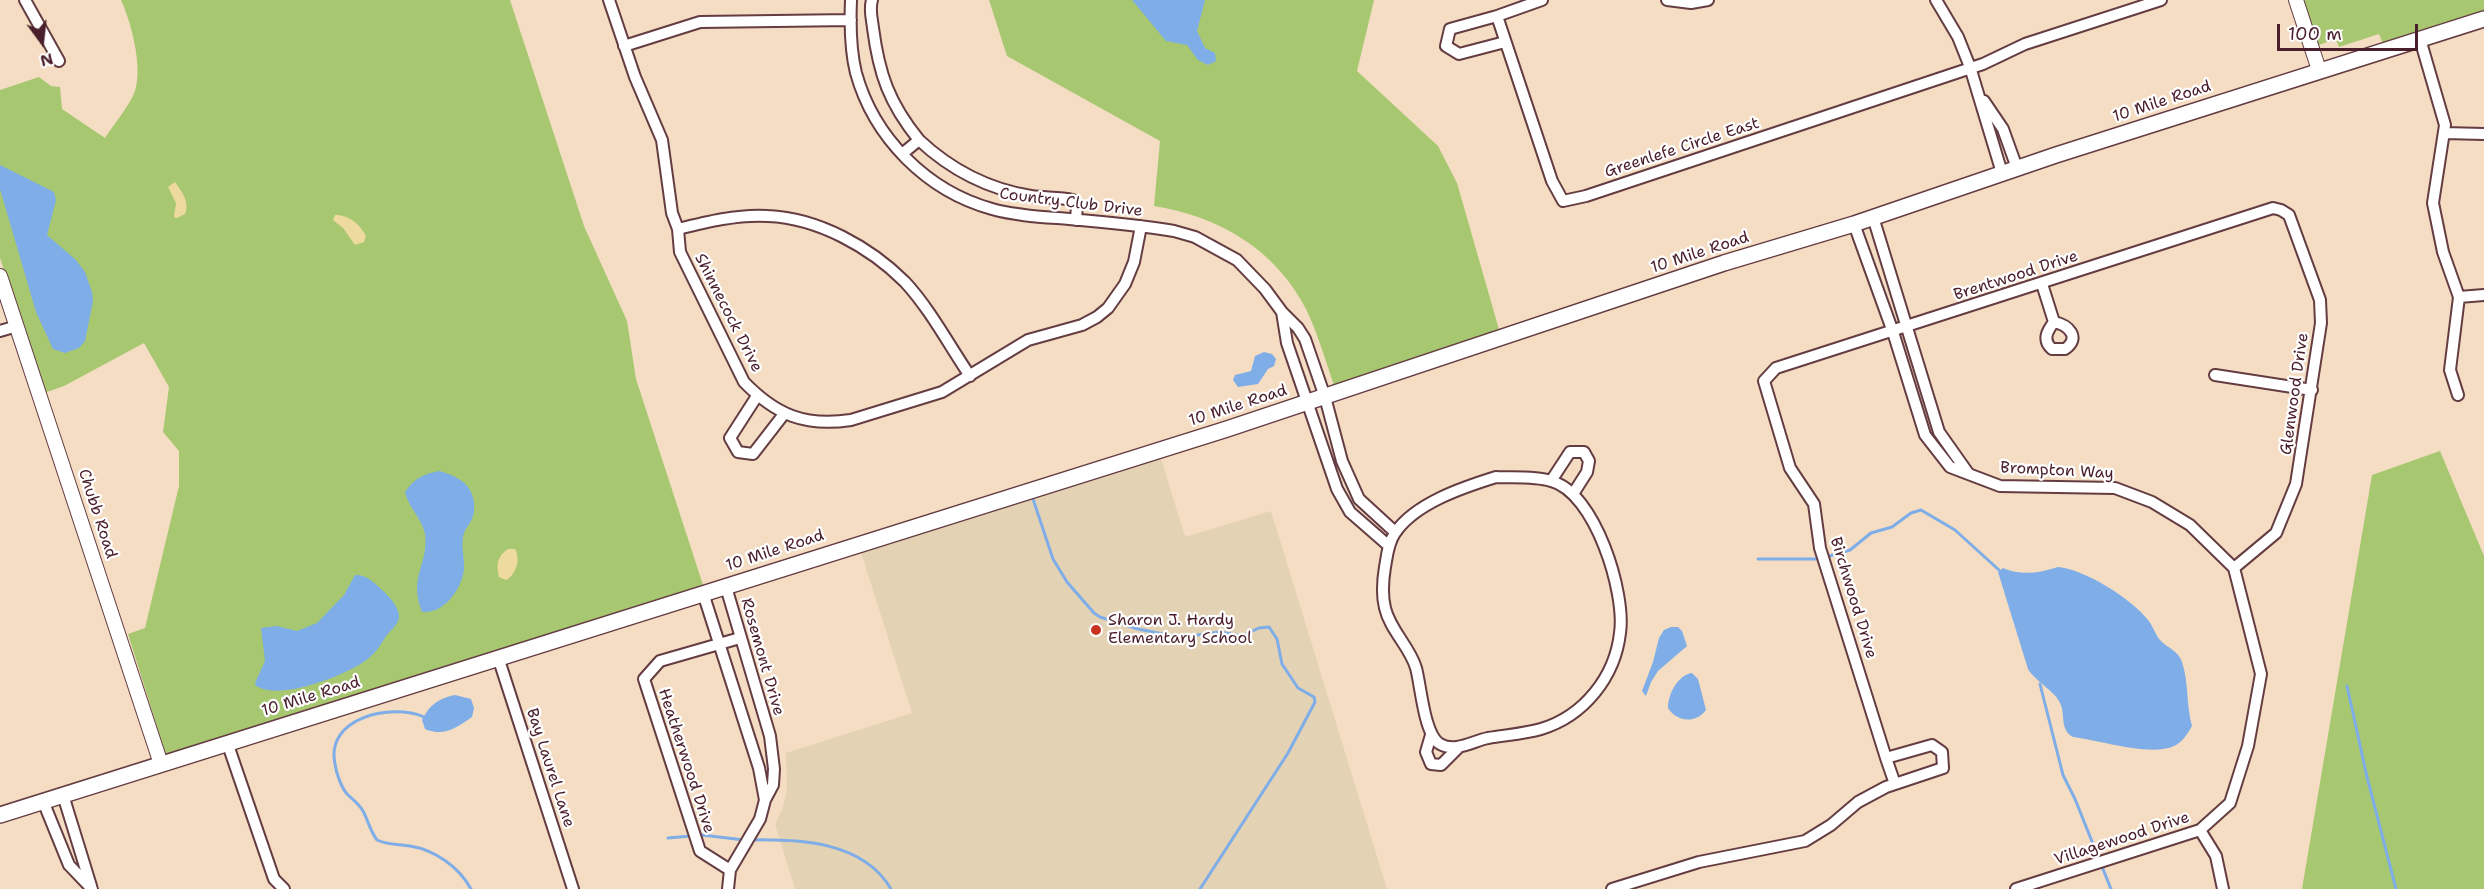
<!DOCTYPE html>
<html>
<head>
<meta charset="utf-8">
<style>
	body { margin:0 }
	#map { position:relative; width:2484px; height:889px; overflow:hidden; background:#f4ddc2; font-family:"Shantell Sans",sans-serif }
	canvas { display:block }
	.north { position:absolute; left:12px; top:12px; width:60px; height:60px; -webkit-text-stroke:4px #fff; paint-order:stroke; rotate:165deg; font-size:16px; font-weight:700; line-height:24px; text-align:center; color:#4a1f2b }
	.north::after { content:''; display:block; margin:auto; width:21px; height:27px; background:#4a1f2b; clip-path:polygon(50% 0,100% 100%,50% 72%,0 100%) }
	.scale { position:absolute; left:2277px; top:24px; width:141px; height:27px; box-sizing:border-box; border:3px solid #4a1f2b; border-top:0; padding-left:8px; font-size:18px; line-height:21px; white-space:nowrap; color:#4a1f2b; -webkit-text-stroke:4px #fff; paint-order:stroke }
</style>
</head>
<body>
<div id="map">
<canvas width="2484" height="889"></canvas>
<div class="north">N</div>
<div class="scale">100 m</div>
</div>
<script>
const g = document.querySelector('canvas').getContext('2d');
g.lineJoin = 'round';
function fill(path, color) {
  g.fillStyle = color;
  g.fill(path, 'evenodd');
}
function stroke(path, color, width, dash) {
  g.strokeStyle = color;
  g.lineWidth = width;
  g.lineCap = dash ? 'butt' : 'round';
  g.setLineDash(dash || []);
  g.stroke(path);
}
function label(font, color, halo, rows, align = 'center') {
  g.font = font + ' "Shantell Sans",sans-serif';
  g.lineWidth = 4.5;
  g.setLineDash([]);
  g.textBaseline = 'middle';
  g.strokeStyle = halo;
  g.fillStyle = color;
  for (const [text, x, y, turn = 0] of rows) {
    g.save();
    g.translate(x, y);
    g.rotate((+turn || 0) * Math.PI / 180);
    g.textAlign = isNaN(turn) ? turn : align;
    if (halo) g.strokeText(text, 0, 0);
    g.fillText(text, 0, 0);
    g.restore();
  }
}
fill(new Path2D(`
	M1159 452 1185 537 1271 511 1387 889H795L775 824 783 807 787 790 786 753 912 713 859 546Z`), '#e4d2b4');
fill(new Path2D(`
	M121 0H510L584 226 627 321 636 379 703 585 166 755 128 634 145 628 179 486V451L163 432 169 387 144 343 64 386 44 393 0 258V90L39 77 51 86 60 87 62 109 105 138C114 124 130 105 135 91 143 66 131 22 121 0Z
	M989 0H1374L1357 71 1438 146 1457 183 1500 333 1335 388C1326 362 1318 334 1306 309 1276 250 1219 216 1154 206L1160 141 1007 56Z
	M2297 0H2484V12L2383 44 2379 34 2339 47 2336 39 2313 47Z
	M2440 451 2484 556V889H2302L2372 475Z`), '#a7c871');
fill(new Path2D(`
	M175 182C182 192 190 202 185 214L177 218 174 217 176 203 168 187Z
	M335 215C348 214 360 224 366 236L364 242 355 245 343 228 333 220Z
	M508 549H515C521 559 516 575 506 580L499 577C496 565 497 556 508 549Z`), '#eeda9e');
fill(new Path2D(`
	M1132 0H1205L1197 31 1205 48 1215 53 1216 61 1208 65 1198 60 1187 45 1166 41Z
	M0 165 54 192 56 200 47 235 76 260 85 272 92 292 93 301 85 341 79 348 65 353 53 349 36 312 0 189Z
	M1264 352 1272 354 1276 359 1274 366 1268 369 1258 384 1238 387 1233 380 1235 375 1251 371 1255 356Z
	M440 471C451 475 464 479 470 490 475 499 476 512 471 521 469 525 465 529 464 533 460 545 465 558 464 570 461 590 444 614 422 612 408 576 429 565 425 534 422 518 408 507 405 492 415 478 423 474 440 471Z
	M2058 567C2084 569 2132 599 2148 620 2153 626 2155 634 2160 640 2167 648 2178 650 2182 662 2189 683 2186 705 2192 726 2188 733 2182 743 2174 746 2151 757 2099 740 2073 737 2059 729 2066 715 2060 703 2055 691 2036 682 2028 669L1998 572 2003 568C2021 576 2040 573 2058 567Z
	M355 575C366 574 375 583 382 590 390 597 399 607 399 617 399 624 390 631 386 636 380 646 375 654 365 661 344 676 280 701 256 686L255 683 265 661 261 628 277 626 297 631 317 623 344 595Z
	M1671 627H1678L1682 631 1687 646 1658 671 1651 682 1646 696 1642 691 1653 662 1659 638 1664 630Z
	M1692 673 1698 679 1706 710C1695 724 1677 722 1668 708 1668 694 1678 675 1692 673Z
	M455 695 471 699 474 708 472 717C456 728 444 737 425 729L422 720C430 705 437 699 455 695Z`), '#7eade8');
stroke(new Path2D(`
	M1032 496 1053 559 1067 582 1094 613 1100 617 1138 629 1168 635 1190 636 1220 632 1242 636 1259 628 1269 627 1277 639 1282 664 1298 688 1314 697 1315 702 1288 753 1200 889
	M1826 557 1850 550 1871 533 1892 527 1911 513 1921 510 1955 530 1999 570
	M1758 559H1819
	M2040 684 2063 775 2075 799 2111 889
	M2347 686 2367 777 2396 889
	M424 717C392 703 325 717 335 764 336 772 341 787 347 794 352 799 359 804 363 811 368 820 370 831 377 840 387 845 399 844 410 846 435 850 459 867 471 889
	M668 838 702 835 744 840
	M750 840C799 839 863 841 891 889`), '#7eade8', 3);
const minor = new Path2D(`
	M25 0 59 61
	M609 0 635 77 662 140 672 213 678 229 680 252 744 382C776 415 805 427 851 420L942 392 1028 340 1082 325 1097 317 1108 308 1125 284 1134 262 1141 226
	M851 0C850 24 850 49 856 73 874 138 927 191 992 209 1017 216 1044 217 1069 219 1104 222 1139 225 1174 231L1195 237 1237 260 1265 289 1282 312 1298 328 1305 339 1325 397 1342 461 1359 499 1395 532
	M872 0C869 10 872 18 873 28 879 74 889 103 919 140
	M1542 0 1497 16 1552 181 1563 201 1586 196 1983 64 2025 44 2161 0
	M1667 0 1691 3 1708 0
	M1936 0 1958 37 1970 67 2002 173
	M1497 16 1450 29 1446 46 1459 54 1505 42
	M2420 39 2445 125 2433 203 2443 252 2459 297 2450 370 2458 395
	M624 46 700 22 851 20
	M1984 101 2003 129 2017 168
	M2444 133 2484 134
	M902 154 919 140C951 170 988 189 1031 196 1045 198 1059 197 1073 200L1077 205 1076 220
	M1873 217 1939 432 1968 473
	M1854 224 1893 332 1925 435 1950 467 2000 486 2115 488 2152 502 2190 525 2234 568 2261 674 2248 746 2230 803 2200 830 2016 889
	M678 229C706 222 738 214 768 216 818 218 870 247 905 282 930 309 949 345 970 376
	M2042 284 2054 322
	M2459 297 2484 295
	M1282 312 1287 343 1337 489 1350 512 1389 546
	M2054 322C2069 325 2081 338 2065 349H2052C2042 340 2047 331 2054 322Z
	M0 331 17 326
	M2215 375 2312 390
	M757 396 730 438 738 452 753 454 784 414
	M1496 477C1513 478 1534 476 1551 481 1595 492 1626 593 1620 633 1615 677 1584 716 1541 729 1524 734 1505 735 1488 738 1473 741 1455 753 1440 744 1424 735 1421 686 1416 668 1410 647 1390 630 1385 608 1382 596 1383 579 1385 567 1387 556 1388 543 1395 533 1415 503 1464 487 1496 477Z
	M1551 481 1570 452H1584L1589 461 1587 472 1573 494
	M726 587 770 736 774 769 773 785 765 800 760 819 730 870 728 889
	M703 593 759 768 765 800
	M498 657 573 889
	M1431 735 1426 752 1431 764 1441 765 1459 747
	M227 742 274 879 284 889
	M1886 758 1895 784
	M63 795 91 886
	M43 801 69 865 92 889
	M2200 830 2216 856 2223 889
	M730 870 700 851 644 679 660 661 740 638
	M1612 889 1699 862 1805 841 1831 825 1858 802 1886 787 1943 768 1942 752 1932 745 1886 758 1820 548 1814 504 1790 468 1764 381 1776 368 2273 208 2281 210 2289 215 2320 300 2321 323 2296 484 2276 533 2234 568`);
const tertiary = new Path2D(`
	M2296 0 2319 70
	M0 276 161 764`);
const secondary = new Path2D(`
	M0 815 1227 429 1724 263 1854 224 2056 155 2484 19`);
stroke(minor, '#643c42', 14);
stroke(tertiary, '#643c42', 16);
stroke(secondary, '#643c42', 18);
stroke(minor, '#fff', 10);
stroke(tertiary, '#fff', 14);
stroke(secondary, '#fff', 15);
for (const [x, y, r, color] of [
	[1096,630,6,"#c8321e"]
]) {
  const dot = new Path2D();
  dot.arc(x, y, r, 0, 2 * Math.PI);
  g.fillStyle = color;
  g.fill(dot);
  stroke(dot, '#fff', 2);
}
label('16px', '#4a1f2b', '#fff', [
	["10 Mile Road",2162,102,-18],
	["Greenlefe Circle East",1682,148,-18],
	["Country Club Drive",1071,203,7],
	["10 Mile Road",1700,253,-18],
	["Brentwood Drive",2016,276,-18],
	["Shinnecock Drive",728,313,63],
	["Glenwood Drive",2295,394,-82],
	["10 Mile Road",1238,406,-18],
	["Brompton Way",2057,471,3],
	["Chubb Road",97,514,72],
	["10 Mile Road",775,551,-18],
	["Birchwood Drive",1853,598,73],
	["Rosemont Drive",762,657,74],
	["10 Mile Road",311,697,-17],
	["Heatherwood Drive",686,761,72],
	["Bay Laurel Lane",550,768,72],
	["Villagewood Drive",2122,839,-18]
]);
label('16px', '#4a1f2b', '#fff', [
	["Sharon J. Hardy",1108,621],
	["Elementary School",1108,639]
], 'left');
</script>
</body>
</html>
